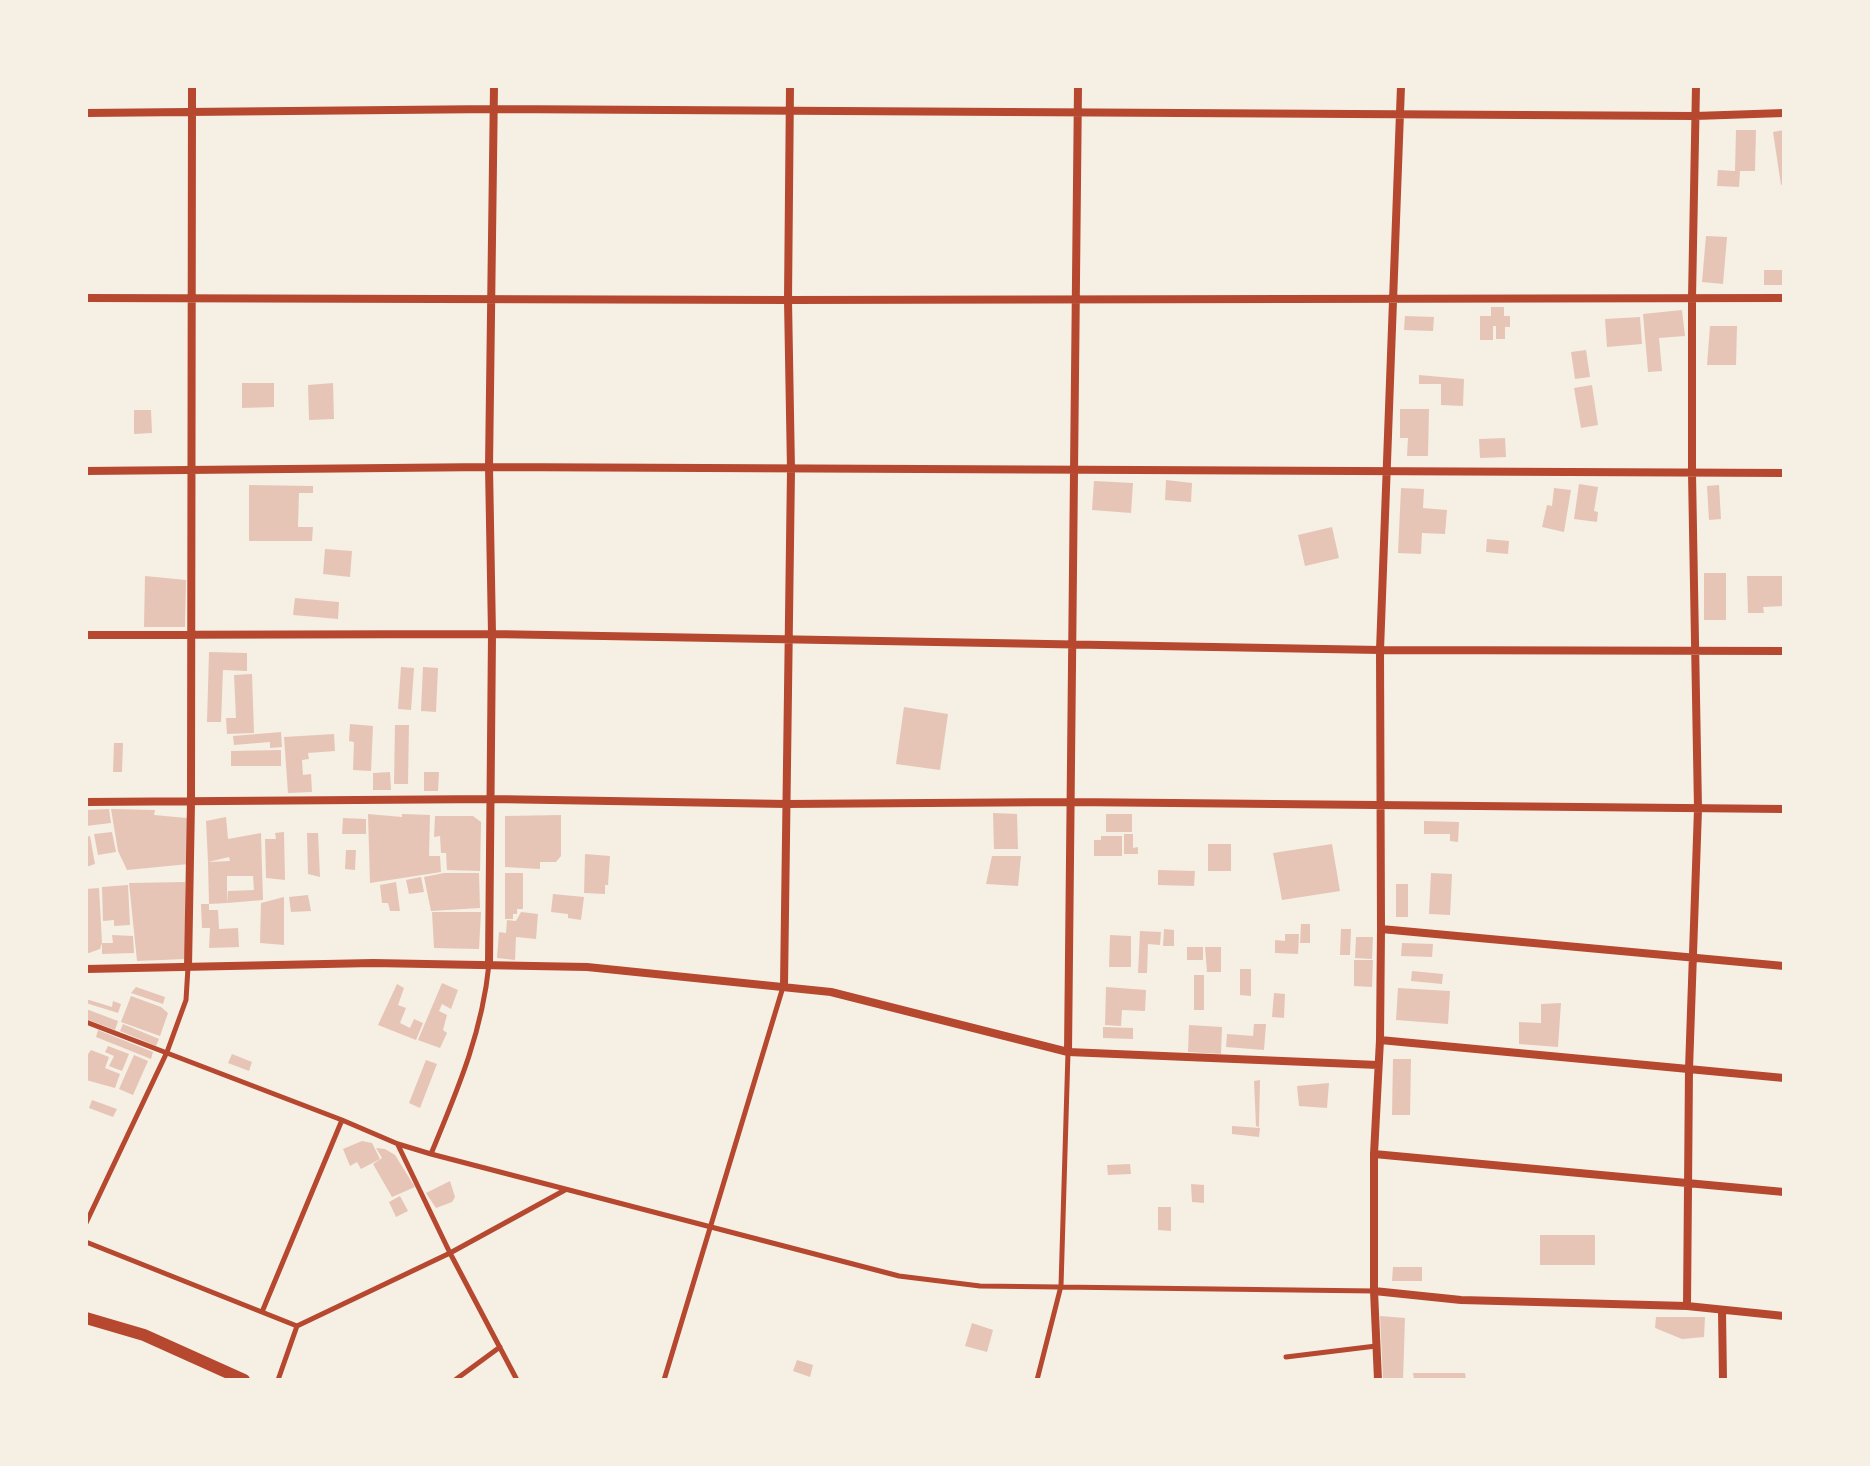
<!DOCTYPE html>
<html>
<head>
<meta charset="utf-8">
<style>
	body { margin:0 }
	#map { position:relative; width:1870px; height:1466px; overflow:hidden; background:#f6efe4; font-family:"Times New Roman",serif }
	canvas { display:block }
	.frame { position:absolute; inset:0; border:88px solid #f6efe4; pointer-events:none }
</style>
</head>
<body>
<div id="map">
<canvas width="1870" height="1466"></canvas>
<div class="frame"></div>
</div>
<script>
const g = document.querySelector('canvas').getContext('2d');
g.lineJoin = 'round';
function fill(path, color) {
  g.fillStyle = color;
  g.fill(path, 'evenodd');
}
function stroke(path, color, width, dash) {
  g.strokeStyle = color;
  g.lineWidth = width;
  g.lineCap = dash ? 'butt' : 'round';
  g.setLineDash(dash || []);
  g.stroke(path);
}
fill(new Path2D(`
	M1736 130H1756L1755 171H1740L1739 187 1717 186 1718 170 1735 171Z
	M1784 130V184L1781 185 1773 132Z
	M1706 236 1727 237 1723 284 1702 282Z
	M1764 270H1784V285H1764Z
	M1491 307H1504V316H1510V327H1505V339H1496V326H1493V340H1480V316H1491Z
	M1682 310 1685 336 1659 338 1662 371 1648 372 1643 314Z
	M1405 316 1434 317 1433 331 1404 330Z
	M1640 317 1642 344 1607 347 1605 319Z
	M1710 326H1737L1736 365H1707Z
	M1586 350 1590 377 1575 379 1571 352Z
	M1419 375 1464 379 1463 406 1441 405V384H1419Z
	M242 383H274V407L242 408Z
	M333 383 334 419 309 420 308 385Z
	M1592 385 1598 425 1581 428 1574 388Z
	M1400 409H1429L1428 456H1407L1408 438H1400Z
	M134 410H151L152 433 134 434Z
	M1505 438 1506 457 1480 458 1479 439Z
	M1166 480 1192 483 1191 502 1165 500Z
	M1094 481 1133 483 1131 513 1092 510Z
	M1579 484 1598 487 1594 511 1598 512 1597 522 1574 519Z
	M249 485 313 486V493H299L298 527H313L312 541H249Z
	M1719 485 1721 519 1709 520 1707 486Z
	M1401 488 1424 489 1423 508 1447 510 1445 534 1422 533 1421 554 1398 553Z
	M1554 488 1571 490 1564 532 1542 527 1547 505 1552 506Z
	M1332 527 1339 558 1305 566 1298 535Z
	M1487 539 1509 541 1508 554 1486 552Z
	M325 549 352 551 350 577 323 574Z
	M1704 573H1726V620H1704Z
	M145 576 186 580 185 627H144Z
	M1747 576H1784V606L1763 607 1764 613H1748Z
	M295 598 339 602 338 619 293 615Z
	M209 652 247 653V671L223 670 221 722H207Z
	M401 667 414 668 411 710 398 709Z
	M423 667 438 668 436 712 421 711Z
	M252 674 254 733 227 734 226 718H236L234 675Z
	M904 707 948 714 940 770 896 764Z
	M350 724 373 726 371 771 353 770 354 742 349 741Z
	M395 725H409L408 784H394Z
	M281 732 282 747 270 748V742L234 745 233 736Z
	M334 734 335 751 308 753 309 759 302 760 303 775 311 774 312 792 288 793 284 737Z
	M114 743H123L122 772H113Z
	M281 750V766H231V751Z
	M390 772 391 790H373V773Z
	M424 772H439L438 791H424Z
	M109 809 111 823 86 826V810Z
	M111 809 155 810 154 815 187 818 189 864 127 870 118 851Z
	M993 813 1017 814 1018 849H994Z
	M368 814 402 817V814L430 815 429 856H440L441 872 370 883Z
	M1106 814H1132V832H1106Z
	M561 815V856L556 862H540V869L505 867V816Z
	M435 816H473L481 822 480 871 447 870 446 853H441L440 836 434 837Z
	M226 817 228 839 261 833 263 900 227 903 228 891 254 890 253 876H227V903L209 904V910H218L219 929 238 928 239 947 209 948 210 928H202L201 904H209L208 862 230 861 229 857 208 862 206 821Z
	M343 818 366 819V834H342Z
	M1424 821 1459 822 1458 842 1450 841V834H1424Z
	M112 832 116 852 98 855 94 834Z
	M284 832 285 880 266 878 265 839H276L275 833Z
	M307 833H318L320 877 308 874Z
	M1124 834H1133V848L1138 847V854H1124Z
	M90 836 95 864 86 867V837Z
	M1101 836H1122V856H1094V840H1101Z
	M1208 844H1231V871H1208Z
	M1332 844 1340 891 1282 900 1273 853Z
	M346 850H356L355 870 345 869Z
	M585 854 610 856 608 885H605V894L584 893Z
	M992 856H1021L1018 886 986 884Z
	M1158 870 1195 871 1194 886 1158 885Z
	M444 873H479L480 908 431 911 424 877Z
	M505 873H523V909H517V914H513V919H505Z
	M1431 873 1452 874 1450 915 1429 914Z
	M421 877 424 892 409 894 406 880Z
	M185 882V959L137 961 129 883Z
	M396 882 400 911H390L388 903H382L380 885Z
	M1396 884H1408V917H1396Z
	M128 885 130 925 114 926V920L103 921 102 887Z
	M99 888 102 943H113L112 935 133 936 134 953 102 954V943L100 949 86 954V889Z
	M553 894 584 897 581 920 568 918V914L551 912Z
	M308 895 311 911 291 912 289 897Z
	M284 897V945L260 943 261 903Z
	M432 912H481L479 949 434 948Z
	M521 912 538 914 536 939 516 937 515 960 497 958 499 932 506 933 507 920 516 921Z
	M1301 924H1310V943H1300Z
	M1164 929 1174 930V946H1163Z
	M1341 929H1351L1350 955H1340Z
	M1140 931 1161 932 1160 945 1148 944 1147 973H1138Z
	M1285 934H1299L1298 954 1275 953V940L1285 941Z
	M1110 935 1131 936V967H1109Z
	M1356 937H1373L1372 959 1355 958Z
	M1402 943 1433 944 1432 957 1401 956Z
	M1187 947H1203V960H1187Z
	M1205 947H1221V972H1207Z
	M1354 960H1373L1372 987 1354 986Z
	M1240 969H1251V996L1240 995Z
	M1412 971 1443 974 1442 984 1411 981Z
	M1194 975H1204V1010H1194Z
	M442 983 458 990 451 1009 442 1004 439 1011 447 1015 443 1030 447 1033 440 1048 418 1040Z
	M397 984 404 988 398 1005 406 1008 400 1023 410 1028 414 1019 423 1023 416 1040 378 1025Z
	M136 987 165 997 163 1004 131 993Z
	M1106 987 1146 990 1145 1011 1122 1010 1121 1026 1105 1025Z
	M1398 988 1450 991 1448 1024 1396 1020Z
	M1274 993 1285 994 1284 1018 1272 1017Z
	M131 996 161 1007 168 1013 160 1036 121 1022Z
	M86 999 112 1007 113 1001 121 1004 118 1013 86 1003Z
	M1561 1003 1558 1047 1519 1044V1022L1541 1023V1004Z
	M86 1009 118 1021 115 1030 86 1019Z
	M123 1024 159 1039 156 1046 120 1031Z
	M1254 1024H1266L1264 1050 1226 1047 1227 1034 1253 1036Z
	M1189 1025 1222 1027 1221 1054 1188 1052Z
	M1103 1027 1133 1028V1039L1103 1038Z
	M98 1030 153 1052 151 1059 96 1037Z
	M108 1046 129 1054 122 1071 109 1066 114 1056 105 1052Z
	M91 1050 109 1057 105 1068 120 1074 115 1088 86 1080V1057Z
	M232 1054 252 1062 249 1071 228 1063Z
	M134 1055 148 1061 133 1095 119 1089Z
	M1393 1059H1411L1410 1115H1392Z
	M426 1060 437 1064 420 1108 409 1103Z
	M1260 1080 1259 1127 1256 1126 1254 1081Z
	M1329 1083 1327 1108 1299 1106 1297 1086Z
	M92 1100 117 1109 113 1117 89 1108Z
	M1232 1126 1260 1128 1259 1137 1232 1134Z
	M362 1141 372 1143 380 1159 361 1169 357 1162 350 1166 343 1149Z
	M376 1148 385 1149 395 1155 415 1187 392 1197 373 1164 382 1158Z
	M1130 1164 1131 1174 1108 1175 1107 1165Z
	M450 1181 455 1197 452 1202 436 1208 426 1193Z
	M1191 1184 1204 1185V1203L1192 1202Z
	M400 1196 408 1211 396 1217 389 1202Z
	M1158 1207H1171V1231L1158 1230Z
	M1540 1235H1595V1265H1540Z
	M1393 1267H1422V1281H1392Z
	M1380 1316 1405 1318 1403 1380H1383Z
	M1656 1317H1705L1704 1337 1682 1339 1655 1328Z
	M972 1323 993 1330 987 1352 965 1346Z
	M797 1360 813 1365 810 1377 793 1371Z
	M1413 1373H1465L1466 1380H1414Z`), '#e6c5b7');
stroke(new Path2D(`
	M86 1022 342 1120 398 1144 431 1154 899 1276 980 1286 1374 1291
	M398 1145 450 1253 517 1380
	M431 1154C457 1091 482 1034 489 964
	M86 1223 167 1052 186 1000 188 967
	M86 1242 297 1326
	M262 1312 342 1120
	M1286 1357 1376 1346
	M278 1380 297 1326 450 1253 565 1190
	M455 1380 500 1347
	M664 1380 783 987
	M1037 1380 1061 1286 1068 1052`), '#b5482f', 5);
stroke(new Path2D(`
	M86 113 494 109 1695 116 1784 113
	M86 298 788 300 1784 298
	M86 471 489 467 1784 473
	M86 635 492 634 1380 650 1784 651
	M86 802 492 799 786 804 1070 802 1784 809
	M1381 929 1784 966
	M489 963 492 634 489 467 494 86
	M188 967 191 803 192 86
	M86 969 373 963 587 967 831 992 1068 1052 1378 1065
	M784 986 791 470 788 300 790 86
	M1380 1040 1784 1078
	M1068 1052 1078 86
	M1374 1154 1784 1192
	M1374 1291 1461 1300 1687 1306 1784 1316
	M1687 1306 1689 1069 1698 809 1692 473V298L1696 86
	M1722 1311 1723 1380
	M1378 1380 1374 1291V1154L1380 1040 1381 929 1380 650 1401 86`), '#b5482f', 8);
stroke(new Path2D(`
	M86 1318 144 1335 244 1380`), '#b5482f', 12);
</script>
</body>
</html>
